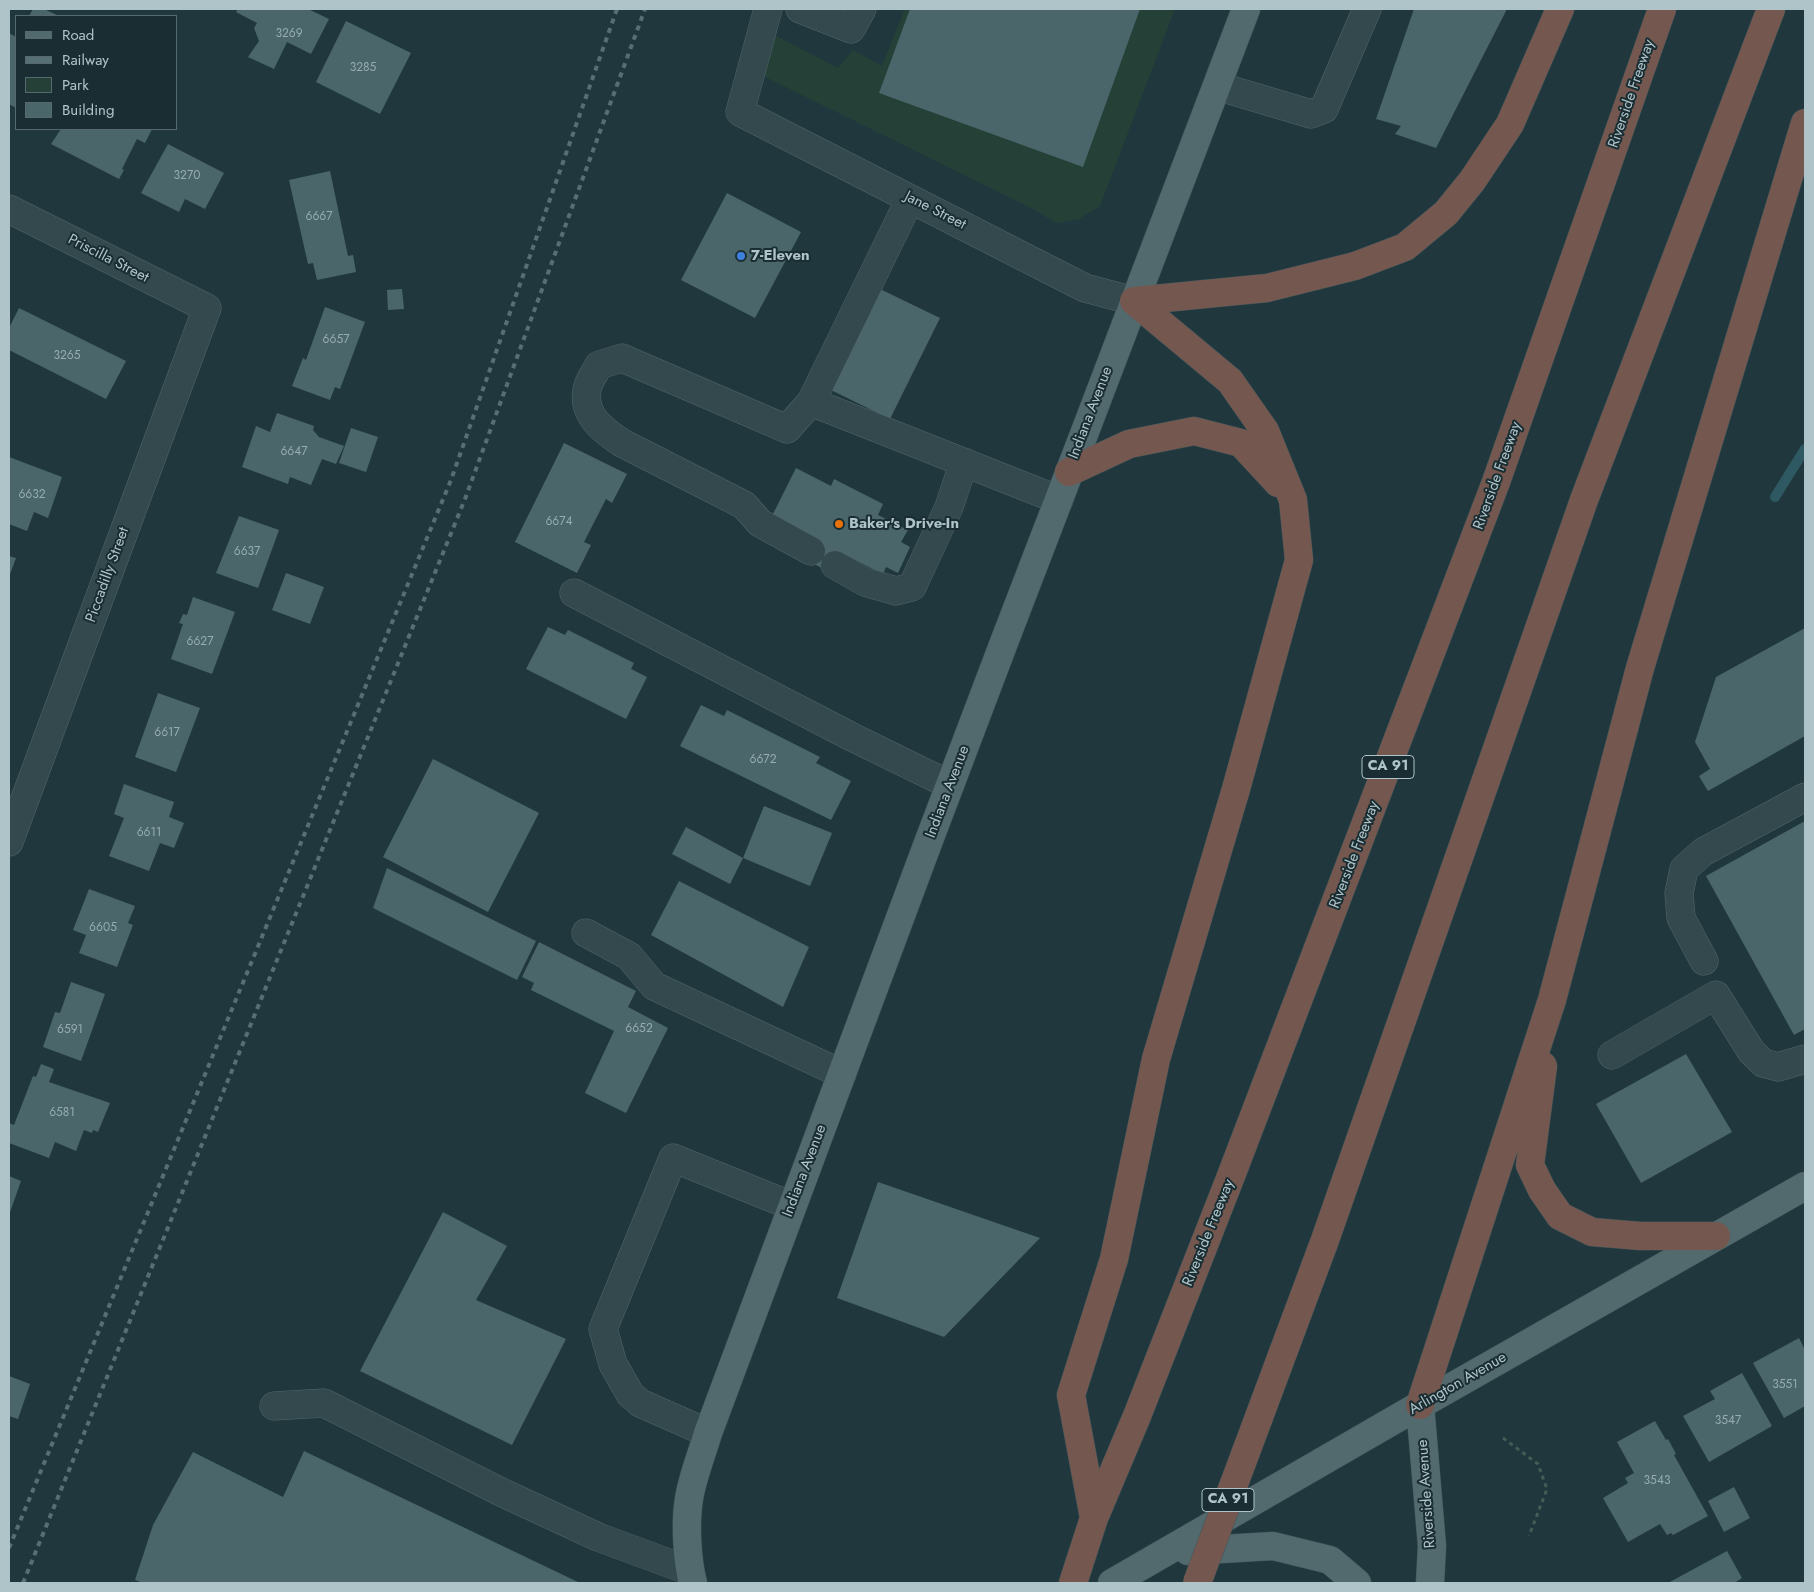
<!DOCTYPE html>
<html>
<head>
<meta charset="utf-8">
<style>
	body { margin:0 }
	#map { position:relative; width:1814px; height:1592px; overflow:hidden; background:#20383d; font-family:Jost,sans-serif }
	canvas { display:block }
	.frame { position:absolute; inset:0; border:10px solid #afc4c9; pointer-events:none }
	.legend { position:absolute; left:15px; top:15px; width:162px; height:115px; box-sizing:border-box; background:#192d32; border:1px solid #55696e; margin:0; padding:6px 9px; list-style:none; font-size:15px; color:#afc4c9 }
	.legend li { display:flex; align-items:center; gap:10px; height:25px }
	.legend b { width:25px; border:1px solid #55696e }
</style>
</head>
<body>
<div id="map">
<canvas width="1814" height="1592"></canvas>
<div class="frame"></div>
<ul class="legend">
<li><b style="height:6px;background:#52696e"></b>Road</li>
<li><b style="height:6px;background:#556f75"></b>Railway</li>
<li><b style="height:14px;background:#244037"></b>Park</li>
<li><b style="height:14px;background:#4a666b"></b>Building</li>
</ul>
</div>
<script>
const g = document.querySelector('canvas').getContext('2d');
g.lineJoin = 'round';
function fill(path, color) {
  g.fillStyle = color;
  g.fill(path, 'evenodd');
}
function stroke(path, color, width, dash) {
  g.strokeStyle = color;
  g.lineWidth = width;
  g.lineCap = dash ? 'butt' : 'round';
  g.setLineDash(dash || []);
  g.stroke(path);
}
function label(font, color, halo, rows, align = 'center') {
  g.font = font + ' Jost,sans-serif';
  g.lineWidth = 4;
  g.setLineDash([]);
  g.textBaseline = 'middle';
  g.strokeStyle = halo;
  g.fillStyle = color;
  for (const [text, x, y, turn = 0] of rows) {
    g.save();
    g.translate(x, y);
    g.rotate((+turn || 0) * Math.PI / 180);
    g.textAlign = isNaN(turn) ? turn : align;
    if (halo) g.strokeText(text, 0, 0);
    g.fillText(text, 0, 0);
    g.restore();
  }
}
fill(new Path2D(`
	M905 9H1175L1100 206 1079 219 1056 223 1033 209 737 63 755 25 838 68 853 50 882 66Z`), '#244037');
stroke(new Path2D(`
	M1775 497 1805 449`), '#2e5962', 10);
fill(new Path2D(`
	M33 9H44L59 16H29Z
	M238 9H308L329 19 311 54 287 42 274 69 248 57 259 41 254 28 257 23 236 12Z
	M910 9H1140L1083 167 879 93Z
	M1414 9H1507L1436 148 1395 134 1401 126 1376 119Z
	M346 21 411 53 380 114 316 82Z
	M9 33 16 37V108L9 104Z
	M61 129H152L145 143 137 139 122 169 124 170 119 179 51 144Z
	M168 144 224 173 205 209 185 199 179 212 141 193Z
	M330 171 348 256 353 255 356 272 317 280 313 263 308 264 289 180Z
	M727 193 801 232 755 318 681 280Z
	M402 289 404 309 388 310 387 290Z
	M880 289 940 318 890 419 831 390Z
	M325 307 365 322 340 389 335 387 330 400 292 386 303 358 306 360Z
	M19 308 126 361 106 399 9 350V328Z
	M277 413 314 426 313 430 319 437 344 446 336 464 322 459 311 485 290 477 288 484 242 467 256 426 270 432Z
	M351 428 378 437 366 472 339 463Z
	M564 443 627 474 612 503 606 499 584 542 591 545 577 573 515 542Z
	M9 457 62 477 48 518 34 512 27 531 9 524Z
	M796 468 831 486 834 479 883 504 878 515 908 530 901 542 910 547 898 573 886 567 883 574 841 553 831 573 807 560 771 518Z
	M239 516 279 530 258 588 216 573Z
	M9 556 16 558 9 577Z
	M286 573 324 587 310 624 272 610Z
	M193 597 235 612 212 674 171 659 183 624 179 623 183 614 187 615Z
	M548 627 565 635 568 630 634 663 631 669 647 677 626 719 526 669Z
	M1805 628V736L1708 791 1699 776 1710 769 1695 742 1716 677Z
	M158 693 200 708 176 772 135 757Z
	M701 705 724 716 727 710 820 757 816 763 851 781 831 820 680 746Z
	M433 759 539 813 488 912 383 857Z
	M124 784 174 802 169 817 184 823 174 848 160 843 149 871 109 856 124 818 114 814Z
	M764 806 832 833 810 886 743 858Z
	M1805 821V1029L1794 1035 1706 876Z
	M686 827 743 858 730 884 672 854Z
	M387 868 536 941 517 980 373 908Z
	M679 881 809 947 783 1007 651 935Z
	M89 889 135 906 128 923 133 925 117 967 79 953 86 935 73 930Z
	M539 942 636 991 628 1007 668 1028 626 1113 585 1093 614 1031 531 990 534 983 522 977Z
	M71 982 105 994 81 1061 43 1047 55 1012 60 1013Z
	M1686 1054 1732 1132 1641 1183 1596 1104Z
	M41 1064 54 1069 49 1082 110 1103 98 1132 93 1130 92 1133 84 1130 76 1151 55 1142 49 1158 9 1143V1123L14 1125 33 1076 36 1077Z
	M9 1176 21 1181 9 1215Z
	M878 1182 1040 1238 944 1337 837 1298Z
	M443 1212 507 1246 476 1300 566 1339 512 1445 360 1371Z
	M1799 1338 1805 1350V1406L1784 1418 1753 1363Z
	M1742 1373 1772 1426 1709 1462 1683 1416 1715 1399 1710 1391Z
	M9 1376 30 1384 18 1419 9 1416Z
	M1655 1421 1666 1440 1668 1439 1676 1454 1674 1455 1708 1516 1673 1535 1671 1533 1667 1535 1660 1524 1628 1542 1603 1498 1628 1483 1625 1478 1634 1473 1617 1442Z
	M304 1451 580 1583H143L135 1580 153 1525 193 1452 283 1497Z
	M1734 1487 1750 1518 1724 1532 1708 1501Z
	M1727 1551 1742 1578 1736 1582 1737 1583H1668Z`), '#4a666b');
const minor = new Path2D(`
	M768 9 740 112 1085 288 1134 301
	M800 9 851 29 862 9
	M1217 86 1311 114 1324 109 1367 9
	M910 199 811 402 1059 500
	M9 209 207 308 9 842
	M811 402 787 429 622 358 599 365C596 371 590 379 588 386 580 413 602 430 622 443L744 505 760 523 811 551
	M835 565 865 582 896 591 912 587 949 507 964 462
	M574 593 852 737 950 785
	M586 933 629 956 654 986 842 1074
	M1704 961 1681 918 1679 893 1684 869 1703 852 1805 797
	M1612 1055 1716 995 1751 1051 1763 1063 1778 1067 1805 1059
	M274 1406 324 1403 501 1492 598 1537 690 1571
	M708 1433 640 1403 630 1394 613 1364 603 1329 673 1158 792 1206`);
const major = new Path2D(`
	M1420 1405 1432 1546 1430 1583
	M1188 1551 1273 1546 1330 1560 1357 1583
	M693 1583C687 1561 685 1522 689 1499 692 1478 702 1454 708 1433 806 1170 903 907 1003 645 1084 433 1167 221 1246 9
	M1112 1583 1420 1405 1805 1186`);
const highway = new Path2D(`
	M1134 301 1267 288 1355 266 1405 247 1446 213 1472 181 1510 124 1560 9
	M1069 472 1129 444 1194 431 1241 443 1278 483
	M1543 1066 1530 1165 1542 1190 1560 1216 1592 1232 1640 1236H1716
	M1420 1405 1552 1000 1640 668 1805 123
	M1259 1417 1325 1240 1584 500 1771 9
	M1094 1518 1071 1395 1114 1259 1156 1059 1236 789 1299 560 1293 500 1265 431 1230 381 1134 301
	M1073 1583 1094 1518 1137 1416 1231 1176 1496 482 1662 9`);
stroke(minor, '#52666b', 29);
stroke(major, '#405459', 29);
stroke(highway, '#3f5358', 29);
stroke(new Path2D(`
	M1503 1438 1538 1464 1547 1489 1529 1536`), '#425d55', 3, [4, 4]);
stroke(minor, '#34494d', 28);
stroke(major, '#52696e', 28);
stroke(highway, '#745850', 28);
stroke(new Path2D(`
	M9 1548 451 480 617 9
	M23 1583 465 499 645 9`), '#556f75', 4, [5, 5]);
const highwayBridge = new Path2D(`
	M1197 1583 1259 1417`);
stroke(highwayBridge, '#3f5358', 29, []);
stroke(highwayBridge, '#745850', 28);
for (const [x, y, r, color] of [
	[741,256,5,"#3f7fe0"],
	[839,524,5,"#e8710a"]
]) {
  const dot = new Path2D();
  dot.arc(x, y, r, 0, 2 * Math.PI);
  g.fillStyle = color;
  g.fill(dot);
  stroke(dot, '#192d32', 2);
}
label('12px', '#96acb2', null, [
	["3269",289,34],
	["3285",363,68],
	["3270",187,176],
	["6667",319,217],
	["6657",336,340],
	["3265",67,356],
	["6647",294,452],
	["6632",32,495],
	["6674",559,522],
	["6637",247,552],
	["6627",200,642],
	["6617",167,733],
	["6672",763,760],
	["6611",149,833],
	["6605",103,928],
	["6652",639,1029],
	["6591",70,1030],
	["6581",62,1113],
	["3551",1785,1385],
	["3547",1728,1421],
	["3543",1657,1481]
]);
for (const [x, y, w] of [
	[1388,767,52],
	[1228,1500,52]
]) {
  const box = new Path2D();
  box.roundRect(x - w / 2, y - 11.5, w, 23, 4);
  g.fillStyle = '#192d32';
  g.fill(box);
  stroke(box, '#afc4c9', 1);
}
label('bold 14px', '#afc4c9', null, [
	["CA 91",1388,767],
	["CA 91",1228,1500]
]);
label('15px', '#afc4c9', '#192d32', [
	["Riverside Freeway",1632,94,-71],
	["Jane Street",935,211,27],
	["Priscilla Street",108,259,27],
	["Indiana Avenue",1091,413,-69],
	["Riverside Freeway",1498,476,-70],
	["Piccadilly Street",108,575,-70],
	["Indiana Avenue",948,792,-69],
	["Riverside Freeway",1355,855,-69],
	["Indiana Avenue",805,1171,-69],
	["Riverside Freeway",1209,1233,-68],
	["Arlington Avenue",1458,1384,-30],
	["Riverside Avenue",1427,1494,-94]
]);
label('bold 15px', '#afc4c9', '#192d32', [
	["7-Eleven",751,256],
	["Baker's Drive-In",849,524]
], 'left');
</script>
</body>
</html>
